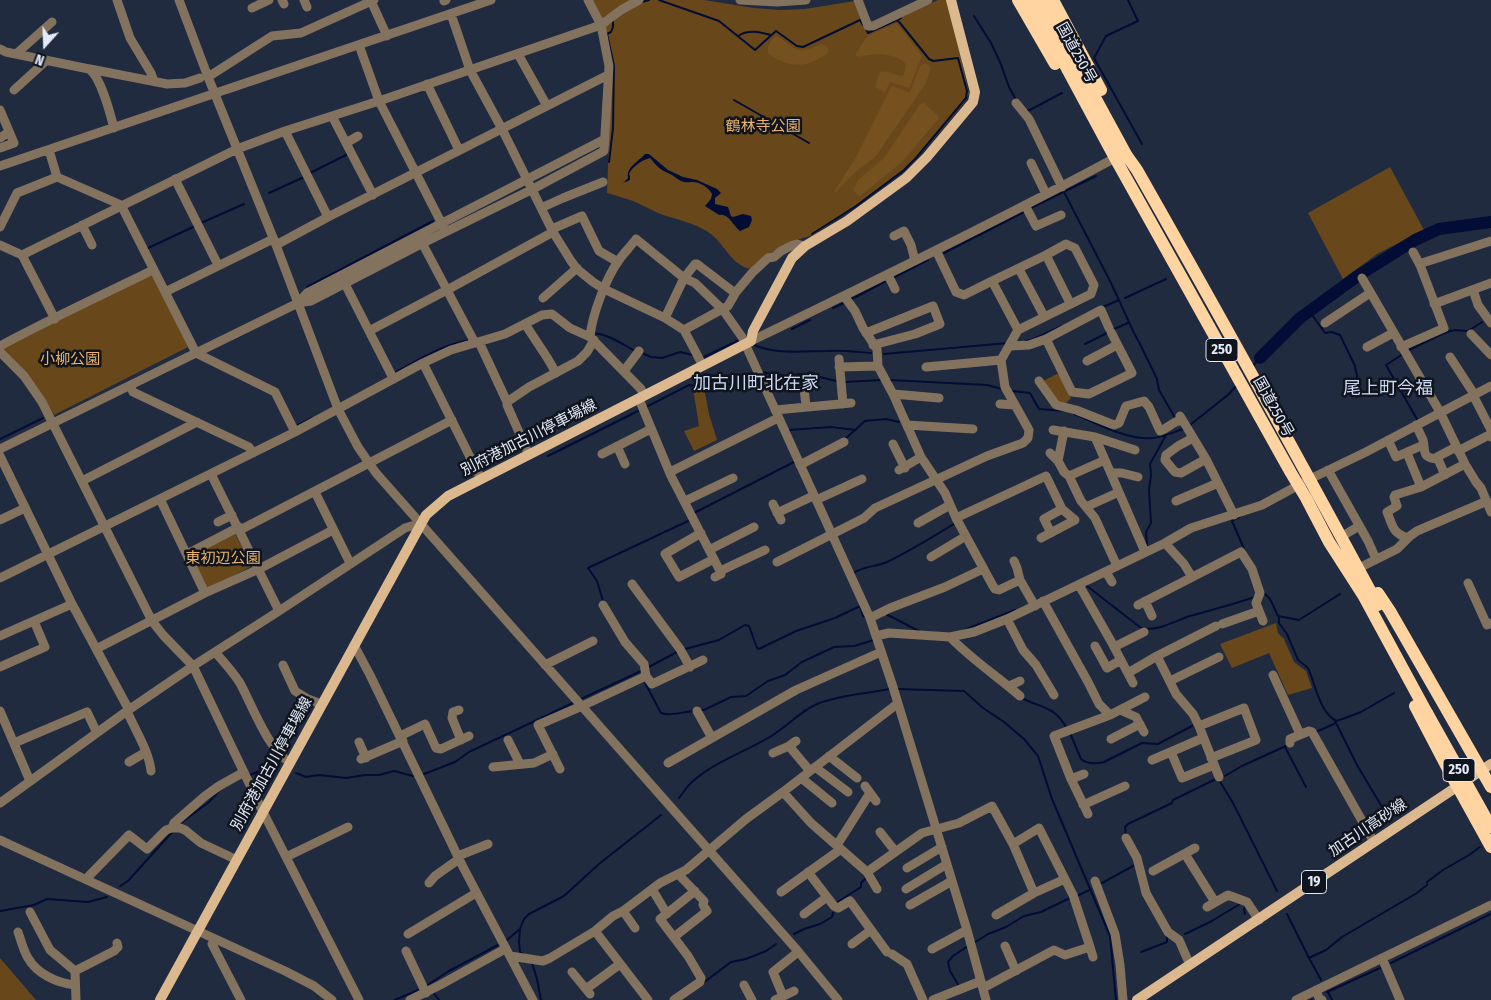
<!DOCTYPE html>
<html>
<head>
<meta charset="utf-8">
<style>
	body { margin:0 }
	#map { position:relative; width:1491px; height:1000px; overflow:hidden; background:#212b40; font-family:"Fira Sans Condensed",sans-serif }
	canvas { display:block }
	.north { position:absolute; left:20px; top:20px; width:50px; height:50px; -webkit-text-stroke:4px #0f141d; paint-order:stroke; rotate:200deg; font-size:14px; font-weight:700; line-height:20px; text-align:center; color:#e3eaf8 }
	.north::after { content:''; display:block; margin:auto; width:18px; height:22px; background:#e3eaf8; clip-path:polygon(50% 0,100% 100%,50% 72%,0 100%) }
</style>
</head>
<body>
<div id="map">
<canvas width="1491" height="1000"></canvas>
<div class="north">N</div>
</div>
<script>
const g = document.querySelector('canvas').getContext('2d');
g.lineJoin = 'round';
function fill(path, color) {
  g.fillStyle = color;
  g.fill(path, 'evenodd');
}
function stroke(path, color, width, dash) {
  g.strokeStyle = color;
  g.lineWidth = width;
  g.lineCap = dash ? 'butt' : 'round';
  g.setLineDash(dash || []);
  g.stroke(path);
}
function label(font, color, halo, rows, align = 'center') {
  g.font = font + ' "Fira Sans Condensed","Noto Sans JP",sans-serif';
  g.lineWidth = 5;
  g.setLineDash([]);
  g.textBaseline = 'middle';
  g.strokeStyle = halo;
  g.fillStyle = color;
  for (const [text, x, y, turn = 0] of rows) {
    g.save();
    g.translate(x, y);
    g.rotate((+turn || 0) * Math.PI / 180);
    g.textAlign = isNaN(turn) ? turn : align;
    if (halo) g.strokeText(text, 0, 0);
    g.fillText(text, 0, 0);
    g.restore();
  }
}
fill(new Path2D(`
	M591 0H633L601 22Z
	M643 0H704L754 8 780 10 805 9 855 1 860 18 869 32 938 0H948L969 94 964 103 914 162 906 169 855 207 813 235H812C803 239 793 240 784 245 772 251 762 260 751 269 732 266 725 245 711 234 695 222 676 220 658 213 650 209 642 205 633 201 625 198 616 196 607 193L612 66 606 34V23Z
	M1390 167 1424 230 1377 254 1343 279 1308 213Z
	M150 275 153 276 188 347 54 415 44 398 3 350 4 347Z
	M1057 374 1060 375 1071 398 1065 404 1058 403 1043 381Z
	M693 388 703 390 705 393 709 414 717 440 694 451 684 431 699 426Z
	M234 532 251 564 250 567 208 589 205 587 189 555Z
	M1276 623 1278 633 1284 639 1294 662 1306 671 1312 688 1288 695 1269 653 1232 668 1220 644Z
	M0 958 36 1000H0Z`), '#68471b');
fill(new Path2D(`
	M895 24H897L920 53 922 56 909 88 890 82 885 92 875 87 880 72C888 70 895 76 903 76 908 64 907 62 895 57 881 52 873 54 858 57L855 55 867 36Z
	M775 37H778C800 52 797 54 823 44L829 49 827 54C821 57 815 61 809 63 795 68 779 62 768 53 767 45 770 42 775 37Z
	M925 63 931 67 926 83 876 156 854 173 836 192H834L856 157 891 87 893 86 908 92H910L920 66Z
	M924 103 937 115 939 118 903 161 860 196 858 195 853 190 858 180 884 158 920 104Z`), '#765120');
fill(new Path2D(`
	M645 154H649L668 170 683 177 697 180 717 189 721 193 715 198V204L728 207 731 216 733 217 743 214 751 216 752 220 749 227 740 231C732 225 729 213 719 215L705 206 711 199 712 194C709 188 700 182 693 182 688 182 686 183 681 181 677 179 673 175 668 173 660 170 656 165 650 158 642 160 632 167 629 174L630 176V180L623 183 628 178C626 167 638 162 645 154Z`), '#020c34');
stroke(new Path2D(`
	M659 0 719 21 755 50 776 31 797 46 803 47 860 20 863 25
	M1128 0 1138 21 1106 36 1094 58 1142 144
	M642 2 649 0
	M974 16 991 43 1000 62 1009 87 1016 100
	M866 29 868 33 897 20
	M738 36C748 29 760 32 771 35
	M734 100 809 143
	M1027 110 1028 111 1062 93
	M609 162 613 128 614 66 607 34 611 32 613 27V20
	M310 173 348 154
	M1064 192 1111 283 1134 333 1140 344 1157 379 1159 390 1174 416
	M269 193 304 177
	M1031 208 1096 176
	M201 223 244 204
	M812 234 856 206 904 170 916 158 966 98 967 91 958 58 933 61 929 59 900 23 897 20 901 18
	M146 249 195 226
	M944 253 1024 212
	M893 278 928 260
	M307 287 433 221
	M1125 298 1166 279
	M850 300 888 280
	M1103 307 1119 300
	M833 308 846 302
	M1310 312 1325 333 1332 332 1340 335 1355 366 1361 395
	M792 329 810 320
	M1114 329 1128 323
	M594 333C610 335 622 344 635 351
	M1025 341 1031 340 1062 326
	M752 344C775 355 804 351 829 351 843 350 857 352 871 353
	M1085 344 1107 333
	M1409 350 1444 333 1455 330 1468 331 1482 322
	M642 353 651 357 662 358 680 352 693 355
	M884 354 1008 343
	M1403 354 1386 365 1418 421
	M704 357 739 340
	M1253 366 1260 358
	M396 372C419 359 443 345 469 340
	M762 372 785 376 799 374 812 375 836 381
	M890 380 987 385 1002 389
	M845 382 882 380
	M1012 391 1030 393 1039 409 1065 411
	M646 407 689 385C712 390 733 385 754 376
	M1074 414C1097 423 1128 441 1153 438 1163 437 1174 432 1183 429
	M298 425 312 418
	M1190 425 1229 394 1236 386
	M789 430 831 427 856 430
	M0 439 43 418
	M845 439 865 421 886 419 899 422
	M548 456 640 410
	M694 513 794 462
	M1241 516 1232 521 1245 551
	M1147 547 1146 532 1151 523 1149 490 1151 475 1150 464 1166 435
	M854 573C862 566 876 567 887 562 910 551 932 537 954 524
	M1087 586 1141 628C1158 632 1174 621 1190 616 1212 610 1234 604 1255 597
	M1263 592 1270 599 1279 618V623L1287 634 1298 660 1307 667 1309 670C1315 685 1321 715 1337 721L1361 712 1394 693
	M603 601 597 581 588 568 688 521
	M886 614 919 631
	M1278 616 1299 620 1340 594
	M964 630 1015 610
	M685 649 719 640 745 625 749 626 757 648 759 649 796 631 835 618 860 606 863 616 865 617
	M647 668 677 652
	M643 679 661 713C671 717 684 711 694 711
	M897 689 964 691 983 708 1004 722 1024 739 1038 756 1052 799 1110 936 1116 1000
	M1021 698C1042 708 1055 706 1067 729
	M579 700 643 670
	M699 710H704L731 697 746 696 768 681 785 675 802 662 834 647 854 646 874 640
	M1335 721 1357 765 1388 817
	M1316 732 1336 723
	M1070 733 1081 759C1087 764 1096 764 1104 762L1142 743 1158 744 1192 726
	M1285 747 1306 787
	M296 773 306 777 319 775 346 778 365 775H379L394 771 413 776
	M424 774 455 762 469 752 575 702
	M250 775 279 763
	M1223 777 1242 766 1288 745
	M1219 780 1233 803 1277 891
	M679 798C682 794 685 790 688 786 708 764 748 751 773 735 789 725 799 712 817 704 840 695 865 694 889 689
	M178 825 209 802 219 791
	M1126 835 1125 827 1128 824 1172 803 1173 800 1216 779
	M1102 883 1135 865
	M120 886 128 881 173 831
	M1077 896 1091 889
	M836 903 861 887V883L867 877
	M0 911 34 905 47 899 88 902 107 897
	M1245 914 1244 909 1246 905
	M1287 914 1309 958 1321 980
	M520 929 519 942 520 952 523 954
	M794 934 804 929 820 924 832 917 833 913
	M1185 934 1210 922 1240 904
	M507 940 520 929 524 919 529 914 564 896 599 864 661 815
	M974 943 988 934 1006 927 1024 916 1041 912 1070 898
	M1141 952 1167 942V936
	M1309 958 1326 950 1342 937 1417 893 1427 885V882L1443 870 1469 855 1480 847
	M532 963 537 979 541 1000
	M1391 963 1491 914
	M703 983 731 962 746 959 766 951 776 944
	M426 986 449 971 498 945
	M959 986 950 971 948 962 953 956 968 946
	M433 992 439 1000
	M1327 992 1380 968
	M1328 992 1332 1000
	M395 1000 418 990
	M1311 1000H1312`), '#020c34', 2);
stroke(new Path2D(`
	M1260 358 1300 318 1359 275 1415 240 1439 229 1491 222`), '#020c34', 12);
stroke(new Path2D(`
	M117 0 130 38 151 73 154 81
	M179 0 208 77 276 245 338 409 358 447 376 473 797 950 838 1000
	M282 0 284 4
	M304 0 307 7
	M740 0 777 2 806 0
	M858 0 868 26H873L928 0
	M371 1 387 36
	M444 1 446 0
	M252 8 269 0
	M451 14 470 70 502 129 553 232 571 261 577 269 593 282 604 289 665 318 684 330 703 366
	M359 45 379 101 444 228
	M0 49 6 52 89 69C101 77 110 113 114 128
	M16 54 52 22
	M518 54 547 106
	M90 69 167 84 185 83 200 78
	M208 77 272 36 301 33 374 0
	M427 84 459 150
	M14 90 47 60
	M1016 103 1029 119 1062 187
	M0 110 14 143 0 148
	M332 116 373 195
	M285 131 328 217
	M0 138 9 132
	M346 143 358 136
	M49 150 57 177
	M1031 163 1046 194
	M0 166 491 0
	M175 179 218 265
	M1025 205 1036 226 1061 215
	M541 208 563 198 603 182
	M82 225 92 245
	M0 227 17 193 57 177 121 205 196 353 275 392 295 432
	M552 229 582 216 599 251 618 262
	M894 236 904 231 911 245 915 261
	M420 239 475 343
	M0 245 22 255
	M276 245 328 217 608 75
	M1413 252 1420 265
	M1046 255 1070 303
	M1019 269 1044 316
	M888 275 895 289
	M1362 278 1440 412 1465 464 1476 482 1481 488 1491 512
	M343 280 393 378
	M992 281 1046 255 1066 244 1075 248 1094 285 1091 294 1018 330
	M1473 290 1478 305 1491 323
	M165 292 273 239
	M844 296 855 311 863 328 877 349 878 366 893 394 921 457 945 493 956 518 993 586 995 589 999 590 1020 580 1035 606
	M543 298 577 268
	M298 303 307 293 605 139
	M1434 304 1491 283
	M665 318 684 278 695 264H697L735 293
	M55 319 22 255 237 149 285 131 379 101 601 25 621 10 639 0
	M1325 323 1370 293
	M525 324 548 359 556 373
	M684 330 728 306 736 292 752 273 768 258 774 257 781 251 793 245 797 244 805 246
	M369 331 447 290 553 232
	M866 333 933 306 940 324 915 334 873 345
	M1471 334 1491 355
	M1046 339 1072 392 1089 394 1132 373 1111 332
	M751 341C873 282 996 222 1115 158L1120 157
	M479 342 507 402V405L529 455
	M0 346C50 319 102 295 153 270
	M1010 346 1029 345 1046 339 1101 310 1109 328
	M1367 347 1393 333
	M1401 347 1444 328 1420 265 1422 263 1491 241
	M0 352 24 376 42 402 152 621 163 635 193 666 261 808 359 1000
	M1450 357 1474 394
	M839 359 843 404
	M1087 361 1117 345
	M423 363 481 479
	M839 367 878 366
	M926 367 1001 360
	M624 371 639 351
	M1039 381 1056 405 1076 410 1114 425 1119 423 1126 406 1144 401 1149 407 1160 431C1169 428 1173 421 1182 420
	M130 386 133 392 249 447 253 453
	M804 388 806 406
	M893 394 939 398
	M1473 395 1491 430V437
	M644 396 641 389 590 337C592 315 606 278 619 260 624 253 631 246 636 239L684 278 695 283 723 310 742 337 870 618 893 687 967 930 986 1000
	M639 399 671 476 720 571
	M507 402 529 387 578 361 587 352 594 340
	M1000 404 1015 405
	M775 410 851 403
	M1180 416 1206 459 1234 515
	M907 425 973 429
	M1416 425C1418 430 1421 435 1423 440 1426 452 1421 458 1438 459L1445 475
	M1053 430 1095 437 1135 450
	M1064 431 1058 461 1064 472 1069 476 1081 501 1095 518 1117 566
	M1095 437 1145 552
	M1193 438 1178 446 1166 455 1165 460 1175 472 1181 473 1206 459
	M1388 440 1396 457 1423 445
	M893 444 905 468
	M617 446 625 464
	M0 449 298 303 311 301 423 243 531 190 604 151 609 66 601 25 588 0
	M1458 451 1491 434
	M1050 453 1058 461
	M1407 453 1421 487
	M602 454 651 429
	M0 456 72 604 129 710
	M1438 459 1437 457 1456 447
	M800 465 844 442
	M899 470 921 457
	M1328 470 1368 541 1376 559
	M670 472 778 418
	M1111 473H1122L1138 477
	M211 474 279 611
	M1069 476 1105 460
	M82 481 197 422
	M315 492 350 563
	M160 499 205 593
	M816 500 862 479
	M685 501 733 478
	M1176 501 1218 483
	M773 504 781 520
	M1086 507 1119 492
	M777 513 813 496
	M956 518 1046 476 1062 509 1075 520 1041 538
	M0 520 25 508
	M218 522 232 515
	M918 523 950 505
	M240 530 452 420
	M701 533 665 554 679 577 714 559
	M1051 533 1044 519 1062 509
	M1341 537 1359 526
	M1408 538C1392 533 1393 526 1387 512L1397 506 1394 497 1395 495 1421 487 1465 464
	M1165 543 1184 564 1192 577
	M709 550 754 527
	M187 554 239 527
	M931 557 966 536
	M1014 561 1017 568 1020 580
	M777 562 864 518 875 508 987 456 1023 443 1028 438 1029 430 1005 387 1001 360 1018 330 992 281 964 295 956 292 936 250
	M1361 567 1397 549 1410 536 1417 531 1487 501
	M1106 572 1112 582
	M715 577 721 574 720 571 765 550
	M0 578 295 432 423 363 451 350 505 334 542 315 552 314 570 328 590 337
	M1468 583 1487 625 1491 623
	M632 584 680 649 690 667
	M1079 585 1112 643 1133 683
	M1043 601 1088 682 1099 704 1110 715
	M1145 601 1152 616
	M603 605 625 642 644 664 646 676
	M1138 605 1241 552 1252 569 1260 593 1256 603 1263 621
	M870 618 890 608 945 587 983 569
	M1007 619 1023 650 1036 665 1054 695
	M1222 624 1259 611
	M0 636 72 604
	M876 636 889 633 950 637 974 632 1007 619 1165 543 1191 528 1262 505 1310 479 1366 452 1491 386
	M950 637C971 659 997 676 1020 696
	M354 645 370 675 462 865 533 1000
	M1095 646 1107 668 1121 660
	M1114 647 1144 632
	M96 649 205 593 259 569 333 530
	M215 652C224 662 233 672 240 683 251 703 269 752 290 762
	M1157 656 1176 694 1193 714 1199 726 1219 777
	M283 665 295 691 308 699 321 704
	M545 665 593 641
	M0 667 45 647 34 621
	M1128 673 1157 656 1216 626
	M1273 675 1300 734
	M1170 681 1219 657
	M1009 686 1020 681
	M459 710 453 712 452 718 461 740
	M1120 710 1136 717 1144 732
	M0 711 30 781
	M127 711C135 730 149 751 151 771
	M697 711 712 738
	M1199 726 1244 708 1256 740 1211 758
	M400 736 425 724 436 748 441 749 469 736
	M1111 739 1140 724
	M508 740 520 764
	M796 741 789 746 810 771
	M359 742 366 758
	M14 743 87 712 97 733
	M1290 743V739L1309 731 1312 732 1374 842
	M1171 752 1182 778 1214 765
	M773 753 789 746
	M829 756 857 778
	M361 759 403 741
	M1152 760 1203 738
	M129 762 146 752
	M668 763 796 690 881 652
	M493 767 534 763 553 754
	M815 767 848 792
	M560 769 538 725 582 706 646 676 652 684 703 660
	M802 778 805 781 832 803
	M1071 779 1084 774
	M865 786 876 801
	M783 792 811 823 867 872 922 833 959 823 992 806 1013 844 1034 893
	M0 803 127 711 193 666 279 611 405 528 421 523
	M1083 805 1125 786
	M1088 814 1071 779 1054 736 1110 715 1145 697
	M172 828 174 823 205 796 219 786 244 772
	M880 832 895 851
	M1126 838 1137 858 1146 893 1168 932 1179 940 1190 965
	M0 840 285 971 314 986 332 1000
	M837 845 870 793
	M1185 854 1215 902
	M458 856 488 844
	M286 857 348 827
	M907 868 942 847
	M1153 871 1195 848
	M808 872 834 906 838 908 850 901 887 952
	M867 872 877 889
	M86 879 129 835 147 849 166 830 172 828H180L185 830 201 843 237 860
	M1095 881 1115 934 1120 965 1123 1000
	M429 883 435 876 459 859
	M652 889 667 914
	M906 889 947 864
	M781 892 841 849
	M910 905 952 881
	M1207 907 1228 895 1247 902 1259 920
	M623 911 635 928
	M30 912 50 950 75 971
	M804 914 827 897
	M996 915 1034 893 1065 879
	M595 931 648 1000
	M18 932C21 940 23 950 28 958 37 974 57 983 75 985
	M408 934 476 893
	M674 937 707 911 703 905 704 901 678 874
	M215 939 212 944 241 1000
	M852 944 871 930
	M1005 946 1016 971
	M1090 947 1093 957
	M932 949 967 930
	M406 951 426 993
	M892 954 907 964 923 1000
	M510 956 543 961 550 958 595 931 613 916 623 911 660 883 686 870 746 819 783 792 897 704
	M1382 958 1400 1000
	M572 972 590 994
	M744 985 752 1000
	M983 988 1054 950 1065 955 1090 947 1073 895 1039 828 1013 844
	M586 989 620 964
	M1316 990 1319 998 1322 1000
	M783 996 773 972 798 952
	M76 1000 75 971 114 951 118 947 117 943
	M410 1000 440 985 505 949
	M674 1000 700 982 701 978 688 956 660 919 695 891
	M775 1000 794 991
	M933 1000 981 981
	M1296 1000 1491 905`), '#83725e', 9);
stroke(new Path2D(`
	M160 1000 426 515 448 496 751 341 753 331 792 258 805 246 847 221 906 178 927 157 973 102 975 92 951 0
	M1137 1000 1491 764`), '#dcb88f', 10);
stroke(new Path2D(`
	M1018 0 1055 64
	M1030 0 1115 158 1291 473 1306 498 1329 542 1363 595 1427 713
	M1042 0 1127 156 1137 170C1219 314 1299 459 1378 605
	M1053 0 1101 90
	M1378 593 1390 611 1491 787
	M1415 706 1449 771 1491 847`), '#ffd4a1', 12);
stroke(new Path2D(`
	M1427 713 1491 827`), '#ffd4a1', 12);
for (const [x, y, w] of [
	[1222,350,32],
	[1459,770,32],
	[1314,882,25]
]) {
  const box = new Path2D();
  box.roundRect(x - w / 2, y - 11.5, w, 23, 4);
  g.fillStyle = '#0f141d';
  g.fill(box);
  stroke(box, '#e3eaf8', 1);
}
label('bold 14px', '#e3eaf8', null, [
	["250",1222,350],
	["250",1459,770],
	["19",1314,882]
]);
label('15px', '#e3eaf8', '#0f141d', [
	["国道250号",1076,53,61],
	["国道250号",1273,407,61],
	["別府港加古川停車場線",529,438,-27],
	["別府港加古川停車場線",272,764,-61],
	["加古川高砂線",1368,828,-34]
]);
label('15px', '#edb36c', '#0f141d', [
	["鶴林寺公園",763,127],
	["小柳公園",70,360],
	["東初辺公園",223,559]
]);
label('18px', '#ccdaf6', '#0f141d', [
	["加古川町北在家",756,384],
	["尾上町今福",1388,389]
]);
</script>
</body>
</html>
